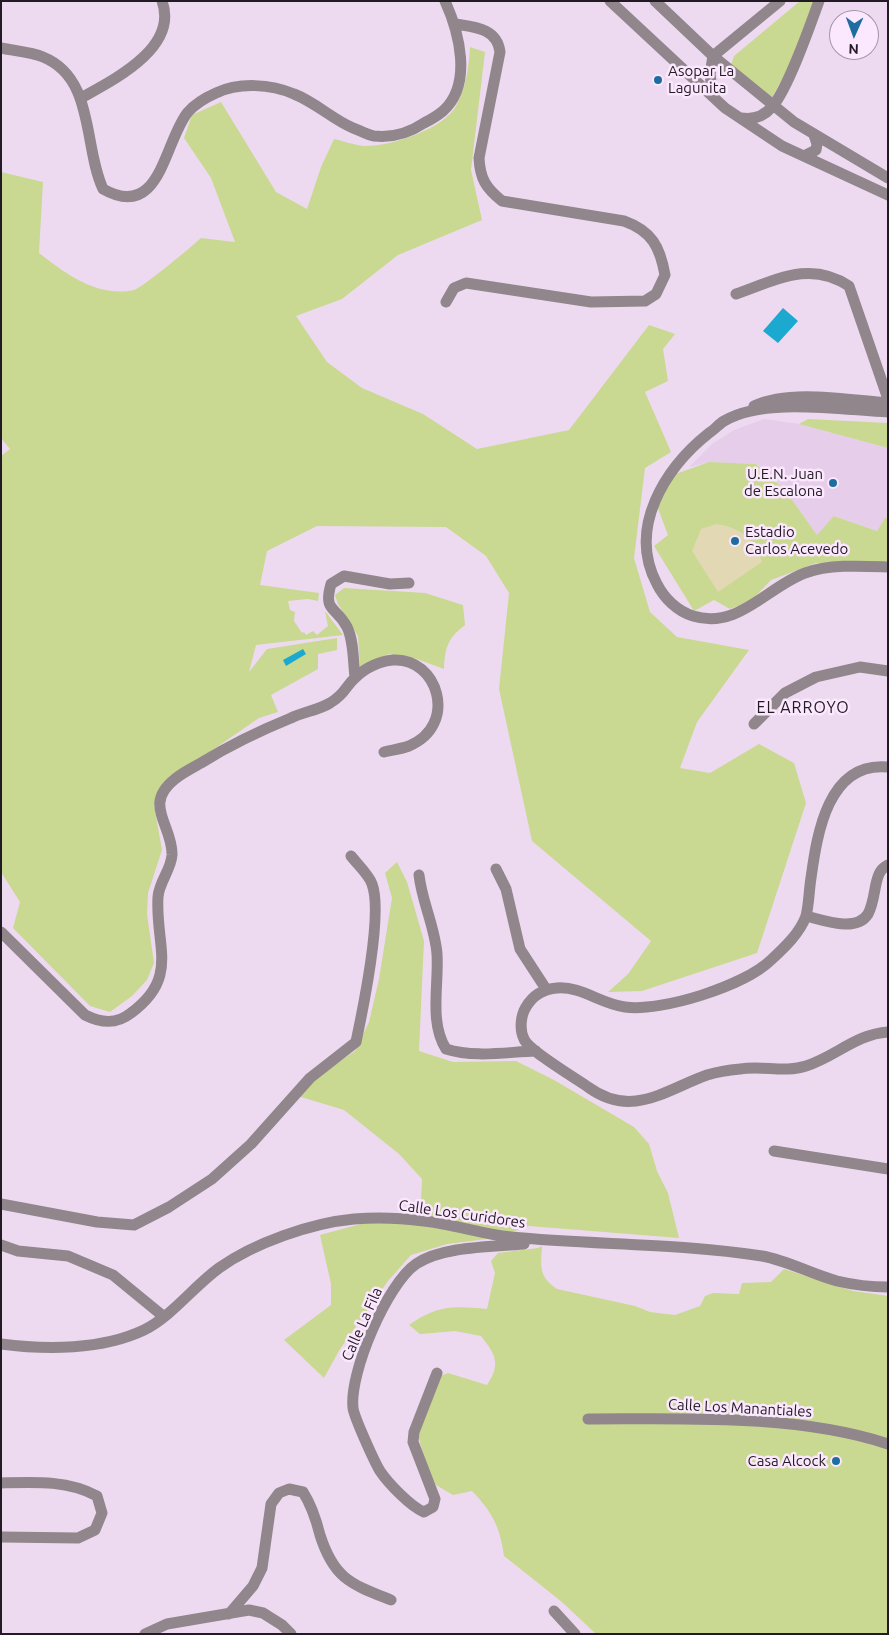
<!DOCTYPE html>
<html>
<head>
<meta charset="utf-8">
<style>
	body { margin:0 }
	#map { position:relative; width:889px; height:1635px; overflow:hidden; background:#eddaf0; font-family:Ubuntu,sans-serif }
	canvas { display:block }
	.frame { position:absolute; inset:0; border:2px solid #221b23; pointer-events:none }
	.north { position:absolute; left:829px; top:10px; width:50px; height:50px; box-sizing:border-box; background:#fbe7fe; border:1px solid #a495a6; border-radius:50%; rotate:182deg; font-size:14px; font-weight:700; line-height:20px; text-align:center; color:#221b23 }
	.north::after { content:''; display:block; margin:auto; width:18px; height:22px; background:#1d6e9f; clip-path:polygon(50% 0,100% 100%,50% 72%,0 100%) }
</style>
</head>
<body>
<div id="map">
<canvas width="889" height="1635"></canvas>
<div class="frame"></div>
<div class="north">N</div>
</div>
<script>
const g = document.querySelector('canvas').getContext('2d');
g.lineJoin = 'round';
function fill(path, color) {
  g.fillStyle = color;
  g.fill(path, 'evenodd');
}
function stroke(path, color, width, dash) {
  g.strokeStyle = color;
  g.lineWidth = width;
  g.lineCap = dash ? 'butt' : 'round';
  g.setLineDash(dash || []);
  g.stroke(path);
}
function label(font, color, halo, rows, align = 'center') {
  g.font = font + ' Ubuntu,sans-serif';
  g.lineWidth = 5;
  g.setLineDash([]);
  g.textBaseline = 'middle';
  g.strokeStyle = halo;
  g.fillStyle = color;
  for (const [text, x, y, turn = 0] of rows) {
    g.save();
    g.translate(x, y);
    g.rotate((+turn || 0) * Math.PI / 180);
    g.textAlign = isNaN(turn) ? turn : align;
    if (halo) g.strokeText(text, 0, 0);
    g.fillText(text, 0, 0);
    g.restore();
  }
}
fill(new Path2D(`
	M764 419 799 424 888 448V518H885L877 531 835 516 817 535 785 490 757 464 709 462 689 467 712 444 734 430Z`), '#e6cde9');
fill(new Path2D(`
	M800 1H816L794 58 771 99 731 65 734 56Z
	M470 47 485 52 471 170 482 220 398 255 342 299 296 316 327 362 362 388 423 414 477 449 569 430 649 325 675 334 663 349 668 381 645 392 671 452 645 468 634 558 650 612 677 637 749 650 697 722 680 768 710 773 759 744 794 763 806 803 757 953 642 991 608 992 628 974 651 941 532 841 499 689 509 593 486 556 446 527 317 526 267 551 260 585 319 593 318 601 308 599 288 601 290 610 295 612 294 621 302 633 304 632 306 635 313 631 317 635 328 626 325 611 343 635 256 645 249 672 267 649 337 638V650L318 654V669L271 695 278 712 259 718 169 780 154 805 162 850 148 893 147 914 154 963 147 980 132 996 110 1012 90 1006 13 928 20 902 1 872V456L10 449 1 438V172L43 182 39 253C65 273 97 298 134 290 142 288 191 247 201 238L235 242 211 178 184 138 192 115 221 102 276 192 307 209 321 167 334 139C343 141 354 145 364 146 389 147 444 129 456 106 466 88 469 67 470 47Z
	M808 419 888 423V448L799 424Z
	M709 462 756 464 785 490 817 535 834 516 877 531 885 518H888V562L816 563 771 580 751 601 730 609 714 600 694 611 654 546 668 535 657 506 673 475Z
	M344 588 425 593 463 605 465 625C448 638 445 647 444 669L417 659 389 654 360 669 358 636 338 604 335 595Z
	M397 862 407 882 424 941 419 1051 453 1062 516 1061 554 1080 634 1127 649 1144 657 1171 668 1193 679 1238 529 1226 495 1238 447 1244 411 1255 388 1281 340 1349 324 1378 284 1340 331 1305V1284L320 1235 368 1222 397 1221 421 1202 422 1179 399 1154 344 1110 291 1094 355 1051 369 1022 379 979 392 898 385 873Z
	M542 1246C541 1266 538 1276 557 1289L635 1306 650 1312 675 1315 700 1306 705 1296 713 1293 739 1294 742 1283 771 1282 784 1269 853 1291 888 1296V1634H596L562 1602 504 1556C500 1526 492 1512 472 1491L453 1495 436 1485 428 1472 418 1435 435 1378 448 1373 487 1385C501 1364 496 1355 481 1336L455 1331 420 1334 409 1325C438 1305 453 1306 487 1309L495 1273 491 1261 498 1253 538 1248Z`), '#c9d991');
fill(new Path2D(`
	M716 524C740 527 755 540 762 562L718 592 692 551 701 529Z`), '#e2d8b3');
fill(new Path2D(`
	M783 308 798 321 778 343 763 331Z
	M303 649 306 654 286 666 283 660Z`), '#1ca9cf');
stroke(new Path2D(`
	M610 1 725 108 782 146 888 195
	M655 1 713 56 794 122 888 178
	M1 48C15 51 31 52 43 57 95 78 83 146 103 189 161 222 164 141 188 112 195 104 207 97 216 93 239 82 271 84 294 94 315 102 332 119 353 128 359 130 367 135 374 136 392 138 409 133 424 123 430 120 437 116 443 111 473 84 459 32 445 1
	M713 56 780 1
	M713 97 710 74 713 56
	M81 98C113 80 179 48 162 1
	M741 118C753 120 764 116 772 107 788 89 810 26 819 1
	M804 156 816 150 817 144 814 135
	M736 294C776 280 810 260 849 286L888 399
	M446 302 454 288 466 283 591 302 645 301 656 294 665 275C660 247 652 231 624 221L502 201C486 188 480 179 479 158L500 52C497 28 474 27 455 24
	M754 406C791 389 847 400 888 403
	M888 412C842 410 763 397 724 421 719 424 714 430 709 433 665 468 627 528 657 584 664 598 677 611 693 616 738 630 767 587 805 573 830 564 862 566 888 567
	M355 677C353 662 354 641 347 627 336 606 323 612 331 584L344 576 390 584 409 583
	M754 724 785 693 816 677 860 667 888 671
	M888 767C828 761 817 834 811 878 809 890 809 904 806 916 800 933 784 948 771 960 744 986 662 1012 625 1007 601 1004 581 986 557 988 544 989 533 995 526 1007 521 1015 519 1029 524 1039 528 1050 575 1078 588 1087 632 1119 665 1090 707 1075 717 1072 729 1070 740 1069 761 1065 785 1073 806 1066 835 1057 856 1034 888 1032
	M496 869 506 889 520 949 546 989
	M419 875C422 902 435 927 437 954 439 985 429 1022 446 1049 475 1058 506 1052 536 1051
	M806 916C823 920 856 933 868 914 873 905 874 893 876 884 878 875 880 869 888 865
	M1 932 85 1015C101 1023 116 1025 131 1013 180 977 155 946 158 897 159 882 171 870 172 855 173 825 142 805 175 779 182 773 192 768 201 763 230 745 259 731 291 718 303 712 319 710 330 703 346 694 345 686 356 677 365 668 380 661 393 660 438 657 459 725 409 746 401 749 392 750 384 752
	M774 1151 888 1169
	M1 1204 97 1222 134 1225 169 1207 212 1179 251 1144 310 1078 356 1042C363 1009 383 913 372 884 369 875 358 865 351 856
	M1 1245 18 1251 68 1256 113 1275 163 1316
	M1 1344C46 1350 102 1350 144 1330 172 1316 193 1287 219 1268 254 1243 311 1223 354 1219 377 1217 401 1218 424 1221 453 1224 481 1234 511 1237 594 1245 679 1243 762 1256 789 1261 811 1274 837 1281 854 1285 870 1287 888 1287
	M437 1373 414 1432 413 1442 435 1499 433 1507 424 1512C411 1507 388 1483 380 1471 375 1463 354 1417 353 1408 349 1373 387 1284 416 1264 443 1246 492 1247 524 1244
	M588 1419C684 1419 797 1414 888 1444
	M1 1483C34 1482 68 1480 97 1496L102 1513 95 1530 78 1538 1 1537
	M554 1611 575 1634
	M229 1614 253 1586 262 1568 271 1504 279 1493 289 1489 303 1492C312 1506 316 1519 320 1535 334 1579 351 1584 391 1600
	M145 1634 167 1624 249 1610 263 1613 282 1625 291 1634`), '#91868c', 11);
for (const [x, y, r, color] of [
	[658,80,5,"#1d6e9f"],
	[833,483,5,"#1d6e9f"],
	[735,541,5,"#1d6e9f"],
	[836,1461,5,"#1d6e9f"]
]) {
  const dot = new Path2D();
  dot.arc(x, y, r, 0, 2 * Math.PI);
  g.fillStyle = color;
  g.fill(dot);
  stroke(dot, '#fbe7fe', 2);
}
label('15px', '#221b23', '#fbe7fe', [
	["Asopar La",668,71],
	["Lagunita",668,88],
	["U.E.N. Juan",823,474,"right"],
	["de Escalona",823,491,"right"],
	["Estadio",745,532],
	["Carlos Acevedo",745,549],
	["Casa Alcock",826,1461,"right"]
], 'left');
label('15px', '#221b23', '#fbe7fe', [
	["Calle Los Curidores",462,1214,8],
	["Calle La Fila",362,1324,-66],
	["Calle Los Manantiales",740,1408,3]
]);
g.letterSpacing = '1px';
label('16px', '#221b23', '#fbe7fe', [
	["EL ARROYO",803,708]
]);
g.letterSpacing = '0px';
</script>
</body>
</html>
